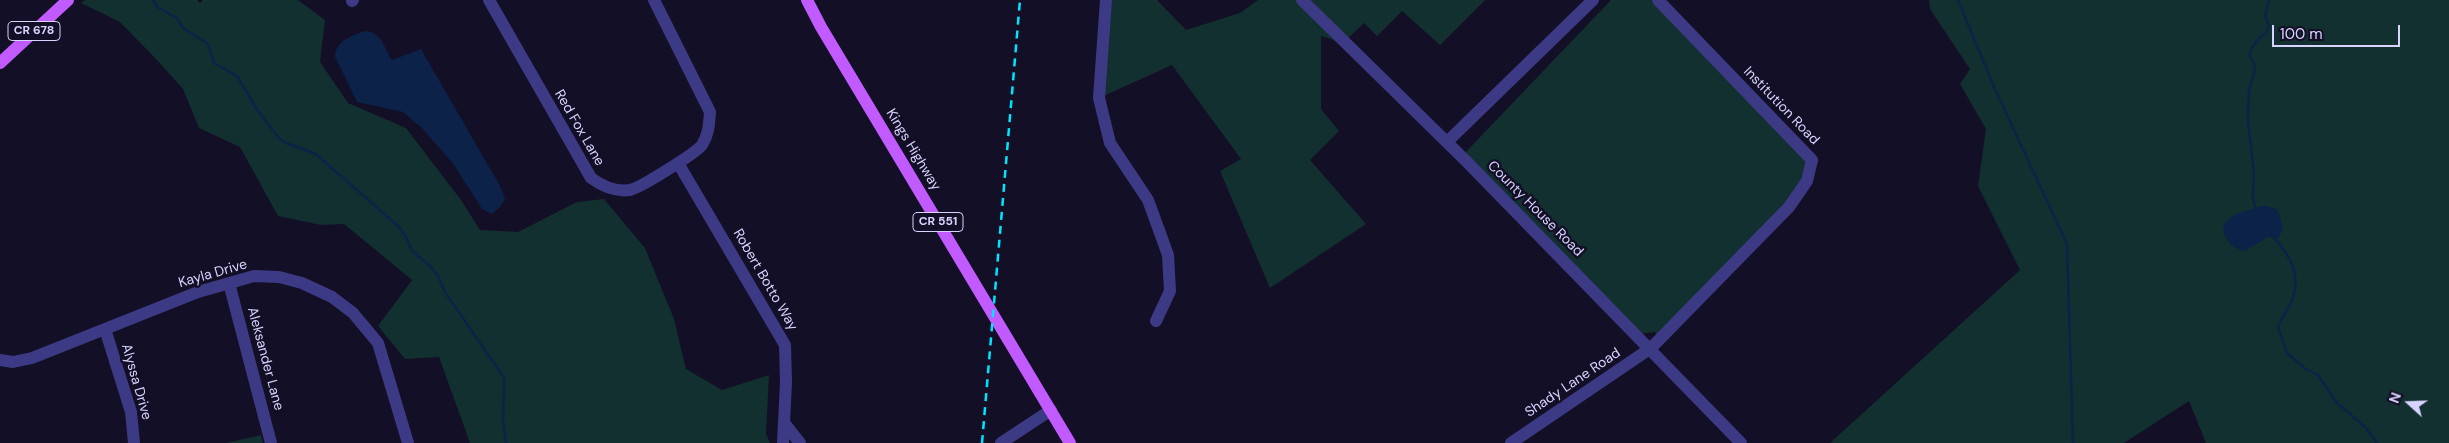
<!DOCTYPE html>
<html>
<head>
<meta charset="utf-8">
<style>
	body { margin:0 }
	#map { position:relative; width:2449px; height:443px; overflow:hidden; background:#130f26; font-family:"DM Sans",sans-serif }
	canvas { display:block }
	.north { position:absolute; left:2384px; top:378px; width:50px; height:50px; -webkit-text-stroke:4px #130f26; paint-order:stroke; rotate:290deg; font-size:14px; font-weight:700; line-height:20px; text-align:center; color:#d9d4ff }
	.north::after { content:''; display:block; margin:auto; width:18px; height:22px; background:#d9d4ff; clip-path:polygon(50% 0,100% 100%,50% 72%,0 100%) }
	.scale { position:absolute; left:2272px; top:25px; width:128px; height:22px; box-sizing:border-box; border:2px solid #d9d4ff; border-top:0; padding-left:6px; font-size:15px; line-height:18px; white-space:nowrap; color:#d9d4ff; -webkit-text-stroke:4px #130f26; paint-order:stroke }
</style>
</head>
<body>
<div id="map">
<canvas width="2449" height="443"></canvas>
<div class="north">N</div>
<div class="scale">100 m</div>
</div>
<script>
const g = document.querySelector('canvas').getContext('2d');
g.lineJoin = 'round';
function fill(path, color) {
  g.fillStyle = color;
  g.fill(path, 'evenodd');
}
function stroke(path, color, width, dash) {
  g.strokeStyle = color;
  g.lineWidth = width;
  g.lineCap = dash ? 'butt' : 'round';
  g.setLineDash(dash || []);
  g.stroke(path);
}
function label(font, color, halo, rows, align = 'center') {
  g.font = font + ' "DM Sans",sans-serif';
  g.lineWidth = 5;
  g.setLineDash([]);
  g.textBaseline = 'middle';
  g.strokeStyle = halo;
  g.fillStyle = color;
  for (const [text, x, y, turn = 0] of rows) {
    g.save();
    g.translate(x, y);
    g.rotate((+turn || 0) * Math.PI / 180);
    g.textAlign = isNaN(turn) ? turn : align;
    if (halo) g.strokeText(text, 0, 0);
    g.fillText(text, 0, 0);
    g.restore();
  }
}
fill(new Path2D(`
	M85 0H197L200 3 203 0H298L325 20 320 62 348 103 406 128 461 200 480 230 518 232 577 202 604 199 645 248 674 319 686 369 722 390 769 375 766 434 770 443H470L439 357 405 359 378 326 412 280 344 224 321 225 278 216 240 147 199 128 183 89 156 59 120 22 81 3Z
	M1104 0H1157L1186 30 1240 13 1258 0H1485L1440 45 1402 11 1377 36 1364 23 1343 43 1321 36V109L1339 131 1310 160 1366 224 1270 288 1220 171 1241 159 1172 65 1099 98Z
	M1611 0H1651L1809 165 1785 208 1658 336 1655 332 1638 334 1461 157Z
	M1929 0H2449V443H2206L2189 401 2124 443H1830L2020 270 1978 186 1986 129 1960 84 1970 69 1930 9Z
	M261 435 263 443H226Z`), '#12302f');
fill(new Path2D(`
	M364 31C381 31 384 47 392 60L421 49 500 186 505 199 500 207 492 214 482 209 454 165 422 128 403 112 357 102 335 57C336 40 350 37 364 31Z
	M2261 206H2267L2278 210 2283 227 2279 238 2268 237 2245 251C2229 249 2214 228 2231 217 2241 211 2251 210 2261 206Z`), '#0c2248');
stroke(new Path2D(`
	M153 0 157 7 177 18 183 28 208 44 214 63 237 76 256 108 279 138 286 143 316 154 326 163 398 226 405 235 412 251 430 266 438 276 445 292 504 378 503 421 506 443
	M1958 0 1994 87 2067 244 2073 443
	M2256 211 2253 198 2254 173 2248 121 2249 89 2255 71 2254 63 2249 54 2256 41 2267 32 2269 25 2265 16 2269 0
	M2272 236C2290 254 2302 275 2292 300 2288 310 2281 318 2278 328L2287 353 2304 368 2318 375 2337 403 2365 427 2377 443`), '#0c2248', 2.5);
stroke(new Path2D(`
	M489 0 591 178C602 186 616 192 630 190 640 188 696 153 702 145 709 134 709 124 710 112L654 0
	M1106 0 1099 98 1110 143 1148 200 1168 255 1170 291 1156 321
	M1302 0 1467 162 1741 443
	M352 1 353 0
	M1447 142 1593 0
	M678 163 785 345 786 382 783 443
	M229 283 271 443
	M105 329 131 412 134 443
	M0 360 13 362 32 358 198 292 254 276 279 277 302 283 332 297 353 313 378 343 408 443
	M785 424 800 443
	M1001 443 1051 410
	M1511 443 1651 348 1789 207 1807 181 1812 160 1658 0`), '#3d3a85', 12);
stroke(new Path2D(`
	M807 0 821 27 1070 443
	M0 63 68 0`), '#c25bff', 12);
stroke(new Path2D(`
	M982 443 1020 0`), '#00e5ff', 2.5, [8, 6]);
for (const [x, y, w] of [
	[34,31,52],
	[938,222,50]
]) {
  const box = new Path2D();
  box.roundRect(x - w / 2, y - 9.5, w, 19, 4);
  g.fillStyle = '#130f26';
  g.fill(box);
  stroke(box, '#d9d4ff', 1);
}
label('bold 12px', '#d9d4ff', null, [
	["CR 678",34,31],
	["CR 551",938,222]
]);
label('14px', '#d9d4ff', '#130f26', [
	["Institution Road",1781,106,46],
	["Red Fox Lane",579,128,60],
	["Kings Highway",913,150,59],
	["County House Road",1535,209,45],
	["Kayla Drive",213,274,-16],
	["Robert Botto Way",765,280,60],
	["Aleksander Lane",265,359,75],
	["Alyssa Drive",136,382,74],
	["Shady Lane Road",1573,383,-34]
]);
</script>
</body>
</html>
